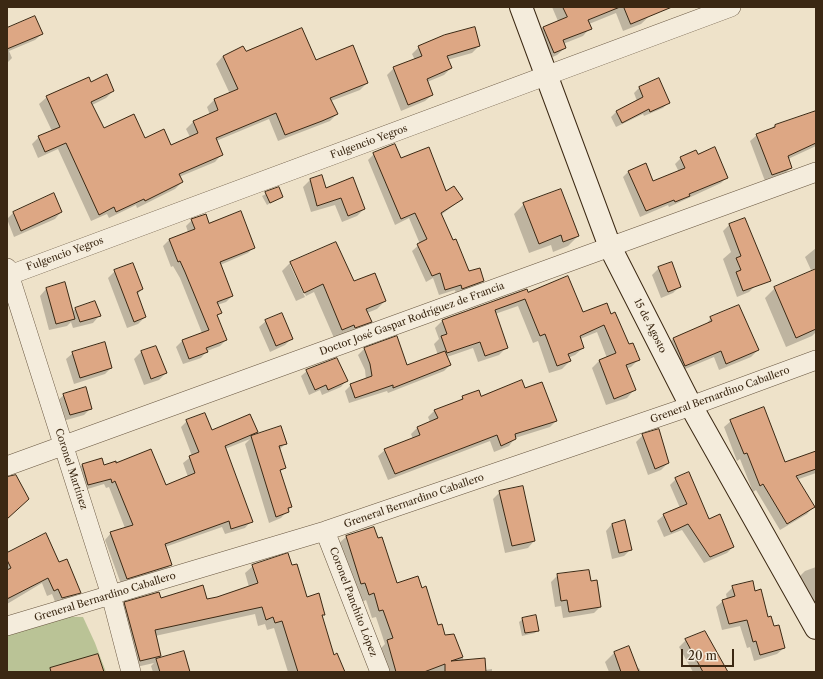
<!DOCTYPE html>
<html>
<head>
<meta charset="utf-8">
<style>
	body { margin:0 }
	#map { position:relative; width:823px; height:679px; overflow:hidden; background:#eee2c9; font-family:"Libre Caslon Text",serif }
	canvas { display:block }
	.frame { position:absolute; inset:0; border:8px solid #3b2813; pointer-events:none }
	.scale { position:absolute; left:681px; top:649px; width:53px; height:18px; box-sizing:border-box; border:2px solid #3b2813; border-top:0; padding-left:5px; font-size:12px; line-height:14px; white-space:nowrap; color:#3b2813; -webkit-text-stroke:3px #f4ecdc; paint-order:stroke }
</style>
</head>
<body>
<div id="map">
<canvas width="823" height="679"></canvas>
<div class="frame"></div>
<div class="scale">20 m</div>
</div>
<script>
const g = document.querySelector('canvas').getContext('2d');
g.lineJoin = 'round';
function fill(path, color) {
  g.fillStyle = color;
  g.fill(path, 'evenodd');
}
function stroke(path, color, width, dash) {
  g.strokeStyle = color;
  g.lineWidth = width;
  g.lineCap = dash ? 'butt' : 'round';
  g.setLineDash(dash || []);
  g.stroke(path);
}
function label(font, color, halo, rows, align = 'center') {
  g.font = font + ' "Libre Caslon Text",serif';
  g.lineWidth = 3;
  g.setLineDash([]);
  g.textBaseline = 'middle';
  g.strokeStyle = halo;
  g.fillStyle = color;
  for (const [text, x, y, turn = 0] of rows) {
    g.save();
    g.translate(x, y);
    g.rotate((+turn || 0) * Math.PI / 180);
    g.textAlign = isNaN(turn) ? turn : align;
    if (halo) g.strokeText(text, 0, 0);
    g.fillText(text, 0, 0);
    g.restore();
  }
}
fill(new Path2D(`
	M35 616 83 617 95 643 106 672H7V628Z`), '#bac396');
fill(new Path2D(`
	M552 7H659L641 24 623 31 616 13 589 24 590 28 583 36 563 44 565 48 557 55 546 60 535 35 543 27 558 21Z
	M7 23 9 29 42 34 35 40 9 51 12 58 7 63Z
	M479 46 472 53 447 60 451 68 444 75 427 82 432 95 425 101 401 111 387 75 394 68 415 60 412 54 419 47Z
	M243 48 245 53 315 61 367 83 360 90 331 101 337 114 330 121 278 141 269 119 216 141 222 154 215 162 179 177 182 182 175 189 137 208 136 205 109 218 107 214 91 221 58 149 38 158 32 144 39 137 52 131 39 104 47 97 91 83 113 91 106 98 92 105 103 129 171 146 190 137 186 129 193 122 210 115 207 107 214 100 230 94 216 64 223 56Z
	M658 79 669 102 663 108 644 116 643 114 616 127 611 117 616 112 637 101 634 93 639 88Z
	M816 112V146L788 159 791 167 785 174 765 181 750 141 757 135 771 129 775 125Z
	M374 154 400 159 445 193 462 199 441 215 469 272 483 281 477 287 456 294 455 290 439 295 433 278 426 282 412 251 420 244 409 218 395 225 368 160Z
	M698 155 727 177 721 183 669 207 668 205 640 217 623 177 629 171 652 182 679 172 675 164 681 158Z
	M322 177 325 189 364 209 357 216 342 222 335 205 311 212 303 187 310 180Z
	M278 188 282 196 267 205 262 196Z
	M53 195 61 212 55 219 14 237 7 219 13 213Z
	M524 204 578 236 568 246 553 252 551 245 529 253 514 214Z
	M744 219 755 286 749 292 737 297 723 259 731 252 723 231 729 225Z
	M192 220 209 224 254 247 248 253 220 265 232 296 226 302 217 305 221 313 217 316 226 340 220 346 207 351 201 358 183 364 176 347 182 341 202 333 180 278 173 266 171 267 163 246 169 240 188 232 186 226Z
	M335 244 354 283 385 301 377 309 367 313 371 322 362 330 347 335 346 333 334 338 314 292 306 296 292 265H290L305 297 296 301 282 271 290 263Z
	M816 248V268L811 270 805 257Z
	M659 268 680 286 673 293 661 298 652 275Z
	M115 271 142 289 137 295 145 317 138 324 127 328 108 278Z
	M775 288 816 311V332L812 336 786 347 765 298Z
	M46 289 72 312 75 309 99 316 93 323 73 328 71 322 67 326 49 330 40 296Z
	M528 293 583 314 611 315 638 360 631 367 626 369 634 390 627 398 606 405 592 368 600 360 607 358 597 332 580 339 583 348 575 355 568 358 570 361 562 369 549 373 538 341 533 343 518 306 495 314 507 347 499 355 478 362 473 348 447 357 450 365 444 371 388 393 387 391 349 403 345 391 351 385 366 380 365 370 358 355 364 349 396 337 407 367 438 355 434 344 439 339 435 328 443 320Z
	M711 318 758 350 751 357 719 370 714 357 678 372 666 346 673 339 705 326Z
	M266 321 292 338 285 345 270 352 259 327Z
	M156 347 166 373 159 380 144 385 134 359 141 352Z
	M73 353 111 368 105 374 74 384 66 359Z
	M307 371 346 381 341 387 322 395 320 390 309 395 301 376Z
	M525 390 556 421 550 427 515 438 509 446 494 452 490 441 388 480 378 456 385 450 413 439 411 434 417 428 430 422 428 417 435 410 459 401 463 397H480Z
	M64 395 91 408 84 415 63 421 57 401Z
	M187 421 211 432H257L252 437 286 443 279 450 284 468 280 472 291 507 281 518 269 523 245 444 250 439 225 449 251 521 245 528 225 534 222 527 165 547 171 564 165 571 121 584 105 540 111 533 125 528 109 487 106 488 104 484 81 491 76 471 82 465 104 466 116 464 165 486 188 477 183 463 192 456 181 427Z
	M731 421 785 463 816 452V473L796 480 813 507 807 514 780 530 756 490 753 492 740 459 737 461 724 427Z
	M643 435 668 463 661 470 648 475 636 442Z
	M676 479 709 520 733 547 727 553 704 563 682 530 664 537 657 521 664 515 680 508 670 485Z
	M500 492 534 541 528 548 505 553 493 499Z
	M612 524 631 549 624 556 612 559 606 531Z
	M374 528 396 584 421 589 438 626 445 636 454 635 464 661 485 670 492 669V672H386L380 649 385 644 376 617 372 618 366 600 362 602 338 544 346 537Z
	M7 554 58 563 79 592 73 598 56 604 52 594 47 596 42 583 7 604Z
	M253 566 291 567 306 598 324 614 322 617 333 656 344 672H288L274 628 267 630 265 624 258 626 255 614 155 636 160 656 156 660 183 652 189 672H153L151 666 154 663 132 668 117 611 125 603 160 599 206 600 217 598 249 587 245 573Z
	M816 567V610L797 579 805 571Z
	M558 575 590 582 600 607 594 613 563 618 561 606 555 607 551 582Z
	M733 587 754 592 784 648 777 654 754 661 750 647 747 648 740 626 722 630 716 607 723 601 727 599 726 594Z
	M523 619 538 630 535 633 522 636 519 622Z
	M686 640 726 672H693L679 647Z
	M614 653 636 669 639 668 641 672H609L605 662Z`), '#0003');
const building = new Path2D(`
	M563 7H620L588 20 592 29 563 40 566 48 554 53 543 27 567 17Z
	M624 7H672L631 24Z
	M35 16 43 34 7 49V28Z
	M475 27 480 46 447 56 452 68 427 79 433 95 408 105 393 67 422 56 418 46 444 35Z
	M302 28 316 60 353 45 368 83 330 98 338 114 322 121 285 135 276 113 216 138 223 155 179 174 183 182 145 201 144 199 116 212 114 207 99 215 66 143 45 152 38 136 60 127 46 96 89 77 91 82 107 74 114 91 91 102 104 128 134 114 145 138 164 129 171 145 198 133 193 121 218 110 214 99 238 89 223 56 243 46 246 51Z
	M659 78 670 103 650 112 649 109 622 123 616 111 643 97 639 87Z
	M816 111V143L788 156 792 168 772 175 756 134 775 127V125Z
	M395 144 401 158 429 147 446 191 454 186 463 199 441 213 453 240 456 239 469 271 480 268 484 281 462 289 461 285 445 290 440 273 432 276 417 244 427 239 415 213 401 219 373 153Z
	M715 147 728 178 689 194 690 196 675 202 674 200 646 211 628 171 646 163 653 181 685 168 680 157 696 150 698 154Z
	M322 175 326 188 353 177 365 209 348 216 341 198 317 206 310 179Z
	M279 187 283 197 270 203 265 192Z
	M561 189 579 236 563 242 561 235 539 244 523 203Z
	M54 193 62 212 21 231 13 212Z
	M241 211 255 248 220 262 233 296 217 302 222 313 217 315 227 340 206 348 208 352 189 359 182 340 209 330 185 272 180 261 178 262 169 239 195 229 191 219 206 214 209 223Z
	M745 218 771 281 743 291 736 272 741 270 736 258 741 256 729 224Z
	M336 242 354 281 375 273 386 301 366 309 372 322 355 328 354 325 342 330 323 284 304 293 290 262Z
	M672 262 681 287 668 292 658 267Z
	M133 263 143 289 137 292 146 317 134 322 114 270Z
	M816 269V329L796 338 774 287Z
	M568 276 583 312 607 303 611 314 615 312 629 344 633 343 640 360 626 365 636 390 614 399 599 360 616 353 604 325 580 336 584 348 568 354 571 361 557 366 545 334 540 336 525 299 495 310 508 348 485 356 480 342 447 353 441 336 447 334 442 320 527 289 528 292Z
	M65 282 75 319 56 324 46 288Z
	M95 301 101 316 80 322 75 308Z
	M739 305 759 350 726 364 721 351 685 366 673 338 712 321 710 317Z
	M282 313 293 339 276 346 265 320Z
	M397 336 407 365 445 351 451 365 393 388V385L355 398 350 384 372 376 370 364 364 348Z
	M105 342 112 368 80 378 72 352Z
	M156 346 167 373 151 379 141 351Z
	M337 358 348 381 328 390 326 385 315 390 306 370Z
	M522 380 525 388 542 382 557 421 515 434 516 439 501 446 497 435 395 474 384 449 420 435 417 427 438 418 434 410 463 399 462 396 479 390 481 396Z
	M86 387 92 409 70 415 63 394Z
	M764 407 785 462 816 451V469L796 476 815 507 787 524 763 484 760 486 747 453 744 454 730 420Z
	M205 413 212 430 250 414 258 432 225 446 253 522 231 529 229 521 165 544 172 565 127 579 110 532 133 525 115 481 112 483 111 479 88 485 82 464 102 458 104 465 116 461V463L151 449 166 485 195 473 189 456 199 452 186 420Z
	M281 426 287 444 279 446 286 468 280 470 292 507 288 508 289 512 276 517 251 436Z
	M659 429 669 463 655 469 642 434Z
	M689 472 709 519 720 514 734 547 710 557 688 524 671 532 663 514 687 504 675 478Z
	M16 475 29 499 7 519V477Z
	M523 486 535 541 512 546 499 491Z
	M625 520 632 550 619 553 612 524Z
	M374 527 378 538 382 537 397 583 418 576 422 588 426 586 438 625 442 624 445 635 454 634 463 657 451 661 485 658 486 672H445V664L424 672H396L387 640 393 638 383 610 379 611 374 593 369 595 365 583 361 584 346 536Z
	M46 533 59 562 67 559 81 593 62 598 58 589 54 591 48 578 7 599V570L11 568 7 560V553Z
	M288 553 292 565 297 564 307 597 319 593 325 615H322L334 655 337 653 345 672H298L282 621 275 623 273 617 266 620 262 607 155 630 161 656 140 661 124 602 159 592 161 598 203 585 207 599 217 597 258 583 252 565Z
	M589 570 591 581 597 580 601 607 569 612 567 600 561 601 557 574Z
	M753 581 755 591 761 589 768 617 771 616 774 626 779 625 785 648 760 655 756 641 753 642 747 620 729 624 722 600 735 596 732 586Z
	M536 615 539 631 525 633 522 618Z
	M705 631 728 672H703L685 639Z
	M629 646 639 672H621L614 652Z
	M184 651 190 672H160L156 659Z
	M98 654 104 672H51L50 668Z`);
fill(building, '#dda784');
stroke(building, '#3b2813', 1);
const street = new Path2D(`
	M7 268 111 595 131 672
	M7 276 731 7
	M7 466 816 172
	M325 531 380 672
	M7 626 325 531 691 406 816 360`);
const secondary = new Path2D(`
	M521 7 610 247 691 406 816 628`);
stroke(street, '#685640', 20);
stroke(secondary, '#3b2813', 24);
stroke(street, '#f4ecdc', 19);
stroke(secondary, '#f4ecdc', 22);
label('10px', '#3b2813', '#f4ecdc', [
	["Fulgencio Yegros",369,142,-20],
	["Fulgencio Yegros",65,254,-20],
	["Doctor José Gaspar Rodríguez de Francia",412,319,-20],
	["15 de Agosto",650,326,63],
	["Greneral Bernardino Caballero",720,395,-20],
	["Coronel Martínez",71,469,72],
	["Greneral Bernardino Caballero",414,501,-19],
	["Greneral Bernardino Caballero",105,597,-17],
	["Coronel Panchito López",353,602,69]
]);
</script>
</body>
</html>
